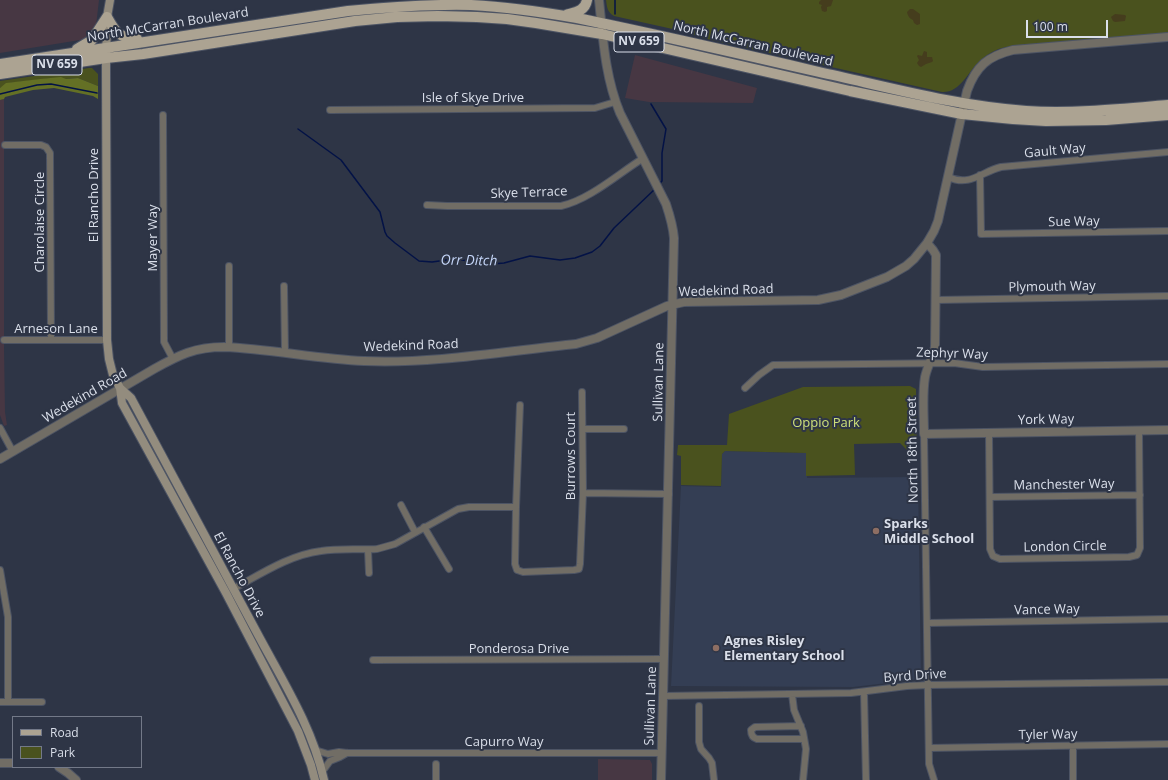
<!DOCTYPE html>
<html>
<head>
<meta charset="utf-8">
<style>
	body { margin:0 }
	#map { position:relative; width:1168px; height:780px; overflow:hidden; background:#2e3546; font-family:"Open Sans",sans-serif }
	canvas { display:block }
	.legend { position:absolute; left:12px; top:716px; width:130px; height:52px; box-sizing:border-box; background:#2e3546; border:1px solid #737988; margin:0; padding:5px 7px; list-style:none; font-size:12px; color:#dadfea }
	.legend li { display:flex; align-items:center; gap:8px; height:20px }
	.legend b { width:20px; border:1px solid #737988 }
	.scale { position:absolute; left:1026px; top:20px; width:82px; height:18px; box-sizing:border-box; border:2px solid #dadfea; border-top:0; padding-left:5px; font-size:12px; line-height:14px; white-space:nowrap; color:#dadfea; -webkit-text-stroke:3px #2e3546; paint-order:stroke }
</style>
</head>
<body>
<div id="map">
<canvas width="1168" height="780"></canvas>
<ul class="legend">
<li><b style="height:5px;background:#aca392"></b>Road</li>
<li><b style="height:11px;background:#4a521e"></b>Park</li>
</ul>
<div class="scale">100 m</div>
</div>
<script>
const g = document.querySelector('canvas').getContext('2d');
g.lineJoin = 'round';
function fill(path, color) {
  g.fillStyle = color;
  g.fill(path, 'evenodd');
}
function stroke(path, color, width, dash) {
  g.strokeStyle = color;
  g.lineWidth = width;
  g.lineCap = dash ? 'butt' : 'round';
  g.setLineDash(dash || []);
  g.stroke(path);
}
function label(font, color, halo, rows, align = 'center') {
  g.font = font + ' "Open Sans",sans-serif';
  g.lineWidth = 4;
  g.setLineDash([]);
  g.textBaseline = 'middle';
  g.strokeStyle = halo;
  g.fillStyle = color;
  for (const [text, x, y, turn = 0] of rows) {
    g.save();
    g.translate(x, y);
    g.rotate((+turn || 0) * Math.PI / 180);
    g.textAlign = isNaN(turn) ? turn : align;
    if (halo) g.strokeText(text, 0, 0);
    g.fillText(text, 0, 0);
    g.restore();
  }
}
fill(new Path2D(`
	M0 0H99L96 26 87 38 80 40 0 53Z
	M635 55 757 88 753 103 649 102 625 98Z
	M4 99V347L5 412 7 425 4 426 0 415V100Z
	M598 759 650 760 652 764V780H598Z`), '#473743');
fill(new Path2D(`
	M725 451 806 453 807 478 918 477 921 679 853 687 671 686 681 486 721 487 722 454Z`), '#343e54');
fill(new Path2D(`
	M606 0H1168V34L1006 47C996 49 987 54 979 62 967 73 960 93 942 92L703 38 686 32 614 16C607 12 607 7 606 0Z
	M89 68H92L98 74V86L78 78 66 79 53 78 9 83 0 88V81Z
	M910 386 916 389 917 456H913L900 443 854 444 855 475 806 476V453L725 451 722 454 721 486 681 485V456L677 455 678 445H727L729 414 803 387Z`), '#4a521e');
fill(new Path2D(`
	M61 77 66 79 78 78 98 86V99L93 96 54 88 33 90 5 97 4 99 0 100V88L6 83 40 79Z`), '#647025');
fill(new Path2D(`
	M821 0H833L831 6 827 7V11L825 12 822 11 821 7 822 5 819 4V2Z
	M910 9H913L920 14V24L917 25 914 23 913 20C909 18 908 16 907 12Z
	M1115 14 1125 15 1126 16 1125 21 1115 22 1113 21 1111 17Z
	M924 51 927 52V57H932L933 61 932 62 926 64 921 67 919 66 917 63 919 60 917 56 918 55 922 56Z`), '#453d1d');
stroke(new Path2D(`
	M615 0V14
	M0 94 37 85 51 84 97 93
	M651 104 666 129 662 153V181L659 184
	M298 129 341 160 380 212 385 232 387 236 395 243 419 261 432 262 454 259 492 264 504 263 530 256 560 260 575 258 592 252 600 246 614 228 655 189`), '#031246', 1.5);
const minor = new Path2D(`
	M330 110 595 108 615 102
	M163 115 164 342 173 359
	M5 145H41L46 147 50 153 51 340
	M980 175 981 234 1168 231
	M948 177C970 187 981 172 1001 167L1168 152
	M427 205 447 206H561C589 200 618 174 642 159
	M229 266V347
	M284 286 285 353
	M936 300 1168 296
	M4 340H107
	M745 388 759 375 773 365 954 363 983 367 1168 364
	M520 405 516 507 515 564 517 570 523 572 574 570 579 569 580 564 583 493 582 392
	M0 428 13 452
	M583 429H624
	M989 433 990 549 993 556 1000 559 1129 557 1137 555 1140 548 1139 431
	M924 434 929 764 934 780
	M583 493 669 494
	M990 497 1140 495
	M401 505 415 532
	M424 527 449 569
	M368 550 369 573
	M0 570 8 617V702
	M233 589C261 574 289 555 321 551 339 548 359 550 377 549L395 544 458 509 469 507H516
	M927 623 1168 619
	M373 660 664 659
	M864 692 866 780
	M792 694 794 710 803 732 806 749 803 780
	M663 696 851 693 907 686 928 685 1168 682
	M0 702H42
	M699 706V742L701 749 709 758 712 763 714 780
	M801 726 755 727 751 730C751 735 753 738 757 739H804
	M1073 746V780
	M929 748 1168 744
	M315 750 328 754 339 752 347 753H662
	M436 764V780
	M322 772 330 761 340 757 347 753`);
const tertiary = new Path2D(`
	M599 0C603 38 605 77 620 113L666 204C670 216 673 226 674 238L661 780
	M927 243 933 250 936 255 935 347C933 357 927 367 925 377 922 395 924 416 924 434L1168 430
	M0 459 154 369C179 355 195 347 224 347 271 349 317 359 364 361 433 364 507 351 576 344L597 338 667 306 684 302 818 300 841 295 887 277 906 266 914 259 927 243 934 231 938 221 967 91C976 66 988 56 1013 50L1168 37
	M0 763H13
	M59 767 68 773 76 780`);
const secondary = new Path2D(`
	M110 0 107 17 106 66 107 340 109 359 113 375 120 388 131 398C173 476 215 554 256 631 282 680 312 726 324 780
	M120 388 122 403 226 593 298 731 311 765 315 780`);
const primary = new Path2D(`
	M566 15C576 12 585 11 587 0
	M107 17C116 33 118 37 137 39
	M77 49 92 40 107 17
	M0 64 348 11C389 7 430 4 471 5 506 7 542 12 577 18 658 35 738 53 819 72 888 87 956 106 1026 111 1073 114 1121 109 1168 105
	M0 74 106 58 143 54 355 21 397 17 438 16 477 17 507 19 536 23 602 34 850 91 962 114 1013 119 1046 121 1106 120 1168 115`);
stroke(minor, '#4d5464', 8);
stroke(tertiary, '#4d5464', 10);
stroke(secondary, '#4d5464', 10);
stroke(primary, '#4d5464', 12);
stroke(minor, '#716d65', 6);
stroke(tertiary, '#716d65', 8);
stroke(secondary, '#938c7e', 8);
stroke(primary, '#aca392', 10);
for (const [x, y, r, color] of [
	[876,531,4,"#8d6e63"],
	[716,648,4,"#8d6e63"]
]) {
  const dot = new Path2D();
  dot.arc(x, y, r, 0, 2 * Math.PI);
  g.fillStyle = color;
  g.fill(dot);
  stroke(dot, '#2e3546', 1.5);
}
for (const [x, y, w] of [
	[639,42,50],
	[57,65,50]
]) {
  const box = new Path2D();
  box.roundRect(x - w / 2, y - 10, w, 20, 3);
  g.fillStyle = '#2e3546';
  g.fill(box);
  stroke(box, '#dadfea', 1);
}
label('bold 12px', '#dadfea', null, [
	["NV 659",639,42],
	["NV 659",57,65]
]);
label('13px', '#dadfea', '#2e3546', [
	["North McCarran Boulevard",168,25,-9],
	["North McCarran Boulevard",753,44,13],
	["Isle of Skye Drive",473,98],
	["Gault Way",1055,151,-5],
	["Skye Terrace",529,193,-2],
	["El Rancho Drive",94,195,-90],
	["Charolaise Circle",40,222,-90],
	["Sue Way",1074,222,-1],
	["Mayer Way",153,238,-90],
	["Plymouth Way",1052,287,-1],
	["Wedekind Road",726,291,-2],
	["Arneson Lane",56,329],
	["Wedekind Road",411,346,-2],
	["Zephyr Way",952,354,2],
	["Sullivan Lane",659,382,-89],
	["Wedekind Road",85,396,-30],
	["York Way",1046,420,-1],
	["North 18th Street",913,450,-91],
	["Burrows Court",571,456,-90],
	["Manchester Way",1064,485,-1],
	["London Circle",1065,547,-1],
	["El Rancho Drive",239,575,62],
	["Vance Way",1047,610,-1],
	["Ponderosa Drive",519,649],
	["Byrd Drive",915,676,-4],
	["Sullivan Lane",651,706,-88],
	["Tyler Way",1048,735,-1],
	["Capurro Way",504,742]
]);
label('13px', '#cee07a', '#2e3546', [
	["Oppio Park",826,423]
]);
label('bold 13px', '#dadfea', '#2e3546', [
	["Sparks",884,524],
	["Middle School",884,539],
	["Agnes Risley",724,641],
	["Elementary School",724,656]
], 'left');
label('italic 14px', '#c5d6f9', '#2e3546', [
	["Orr Ditch",469,261,1]
]);
</script>
</body>
</html>
